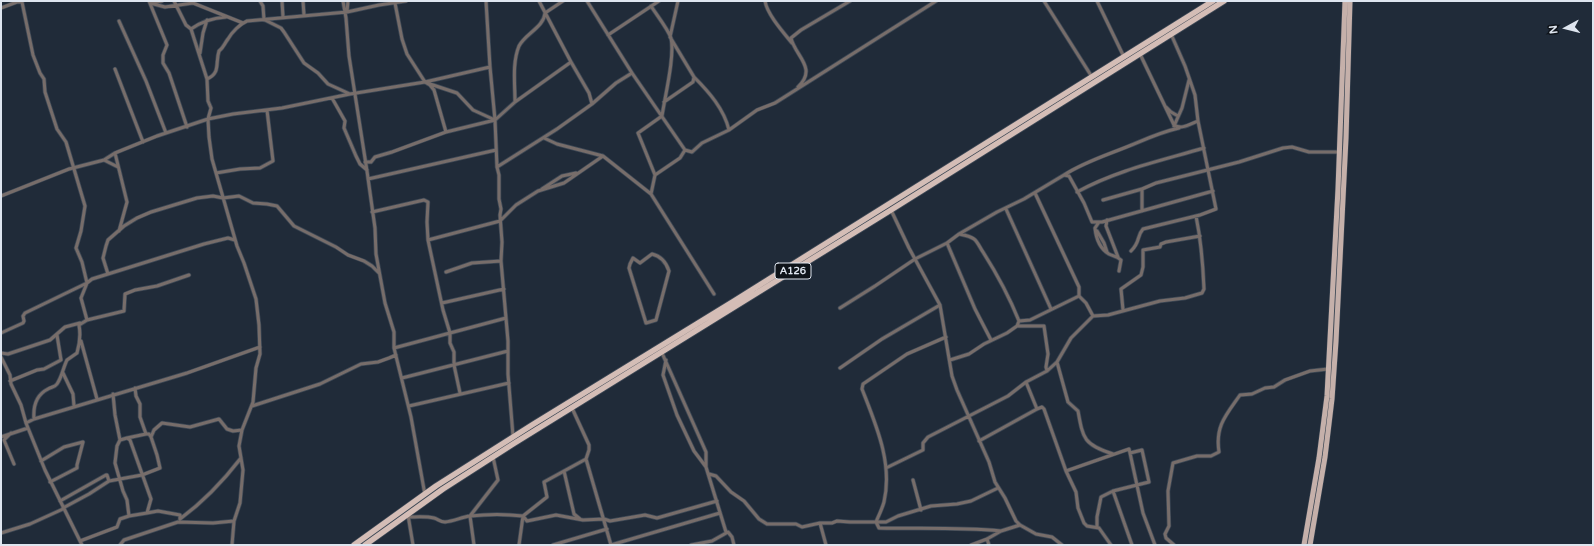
<!DOCTYPE html>
<html>
<head>
<meta charset="utf-8">
<style>
	body { margin:0 }
	#map { position:relative; width:1594px; height:546px; overflow:hidden; background:#202b39; font-family:"Varela Round",sans-serif }
	canvas { display:block }
	.frame { position:absolute; inset:0; border:2px solid #dee5ef; pointer-events:none }
	.north { position:absolute; left:1546px; top:8px; width:40px; height:40px; -webkit-text-stroke:3px #0e1319; paint-order:stroke; rotate:263deg; font-size:11px; font-weight:700; line-height:16px; text-align:center; color:#dee5ef }
	.north::after { content:''; display:block; margin:auto; width:14px; height:18px; background:#dee5ef; clip-path:polygon(50% 0,100% 100%,50% 72%,0 100%) }
</style>
</head>
<body>
<div id="map">
<canvas width="1594" height="546"></canvas>
<div class="frame"></div>
<div class="north">N</div>
</div>
<script>
const g = document.querySelector('canvas').getContext('2d');
g.lineJoin = 'round';
function stroke(path, color, width, dash) {
  g.strokeStyle = color;
  g.lineWidth = width;
  g.lineCap = dash ? 'butt' : 'round';
  g.setLineDash(dash || []);
  g.stroke(path);
}
function label(font, color, halo, rows, align = 'center') {
  g.font = font + ' "Varela Round",sans-serif';
  g.lineWidth = 3;
  g.setLineDash([]);
  g.textBaseline = 'middle';
  g.strokeStyle = halo;
  g.fillStyle = color;
  for (const [text, x, y, turn = 0] of rows) {
    g.save();
    g.translate(x, y);
    g.rotate((+turn || 0) * Math.PI / 180);
    g.textAlign = isNaN(turn) ? turn : align;
    if (halo) g.strokeText(text, 0, 0);
    g.fillText(text, 0, 0);
    g.restore();
  }
}
const minor = new Path2D(`
	M149 1 167 45 163 55V63L169 73 187 127
	M174 1 186 25 191 29 207 79 208 101 211 108 208 119 209 137 212 159 237 246 244 263 256 299 259 325 260 354 256 368 253 402 242 430 239 446 243 470 240 503 234 521 232 545
	M260 1 263 6 264 20
	M282 1 283 17
	M303 1 304 15
	M343 1 346 18 349 56 367 171 375 228 376 254 385 303 394 332V348L411 417 425 495
	M486 1 490 67
	M765 1C767 14 783 32 792 43
	M1044 1 1092 77
	M1097 1 1124 57
	M150 3 165 7 193 3 243 23
	M150 3 162 1
	M395 3 402 39 407 54 425 82 430 85 434 90 446 132
	M651 6C656 14 668 29 671 38 675 56 665 96 662 116L638 133 655 175
	M1 8 17 2H22L33 55 40 73 44 79 45 92 57 129 66 142 85 206 81 231 76 248 82 262 87 283 81 298 87 320 79 325C81 336 80 343 77 353L67 360C63 368 62 377 57 384 55 387 51 387 48 389 36 395 33 406 34 419
	M347 12 348 1
	M265 20 281 28 284 32 304 63 318 73 328 84 350 94
	M119 21 146 81 166 133
	M191 29C202 21 213 18 226 17
	M608 35 659 1
	M200 53 203 33 207 20
	M1140 54 1174 125C1182 130 1190 124 1198 121
	M571 62 589 93 592 104
	M115 69 143 142
	M632 73 685 150 680 158 655 175 651 194 714 294
	M694 77C709 92 724 109 729 130
	M207 79C221 73 215 63 219 51 224 47 224 44 228 39 232 32 240 24 247 21L347 12 379 5 406 1
	M430 84 457 93 473 110 495 120
	M798 87C818 68 795 56 791 38L801 30 850 1
	M332 98 345 121 344 128 356 156 360 164 367 170
	M515 102 571 62 539 1
	M664 102 693 82 694 77 670 37 678 1
	M1166 107 1171 112 1178 116
	M495 120 497 167 499 175V199L501 209 500 215 502 242 501 261 508 341V374L513 436
	M1174 126 1182 108 1189 80
	M685 150 692 152 702 143 729 130 757 110 775 103 936 1
	M115 153 127 202 119 231
	M603 156 651 194
	M104 160 118 167
	M365 162H371L375 157 392 152 446 132 495 120
	M497 167 557 129 592 104 616 83 632 73 587 1
	M216 173 240 169 260 168 273 161 267 110
	M1064 175C1084 162 1107 155 1129 146 1146 139 1161 132 1179 128
	M368 179 496 150
	M542 189 562 176 576 173
	M1077 192C1117 170 1160 161 1204 148
	M1035 193 1079 287V296
	M1 196 69 169 104 160 115 153 157 136 208 119 233 114 282 108 350 94 425 82 490 67 495 120 515 102C515 84 512 63 519 46 525 34 544 27 545 13L563 1
	M1103 200 1142 189
	M1006 209 1051 309
	M891 210 909 248 940 305 952 376 957 390 989 462 995 482 1005 498 1016 521 1020 525 1036 534 1052 537 1062 545
	M1142 211V189L1156 183 1239 162 1283 148 1292 147 1309 152H1339
	M372 212 424 200 428 202 427 222 428 240 443 310 450 333V343L454 352V365L460 393
	M1107 220 1106 226 1118 257
	M1099 222 1095 228C1096 238 1099 248 1109 254 1113 256 1117 256 1121 260L1119 271
	M1097 231 1104 243 1107 252
	M959 234C964 235 970 236 974 239 978 242 980 248 983 252 997 274 1009 296 1019 321L1017 326
	M428 240 500 221 516 205 538 191 564 183 603 156 557 144 544 138
	M947 243 975 309 991 340
	M1131 251C1141 241 1136 237 1143 229L1200 215 1216 209 1198 121 1195 95 1185 66 1171 34
	M652 254C661 256 666 262 669 271L656 320 646 323 629 268 630 264 633 258 640 263Z
	M446 272 472 263 501 261
	M108 274 103 258 106 246 108 240 124 226 137 218 151 212 197 198 213 196 223 198 239 196 253 203 267 204 277 206 294 226 336 247 348 255 364 261 372 266 379 273
	M442 303 504 289
	M840 308 875 286 915 259 947 243 959 234 997 212 1024 199 1064 175 1069 176 1084 203 1092 222H1102L1213 191
	M1123 310 1121 289 1141 275 1143 267V250L1160 247 1161 244 1166 242 1200 236
	M87 320 124 311 125 294 135 290 157 286 189 275
	M1019 321 1030 320 1079 296 1086 303 1093 316
	M1 333 23 323 24 321 23 316 25 313 87 283 92 279 204 244 228 238 235 240
	M946 337 907 354 863 384 862 389C876 425 893 463 884 502 882 509 879 515 876 522L879 528C919 529 960 527 1001 531
	M81 341 97 399
	M394 348 506 318
	M1 353 8 354 50 340 65 327 80 323
	M662 353 706 452V467L726 532
	M1 357 10 375 11 384 21 405 26 423 45 470 82 545
	M666 360 663 375 677 415 694 451 706 467
	M950 360 969 354 984 344 1007 333 1017 326H1044L1048 354 1046 367 1047 371
	M1057 362 1068 402 1078 411C1083 439 1084 445 1113 454
	M840 368 882 339 940 305
	M63 373 73 394 74 406
	M402 378 508 351
	M10 381 37 370 44 369 61 360 57 335
	M135 388 136 396 140 404V417L146 434
	M113 394 115 415 120 440
	M252 406 320 384 361 364 378 362 389 358 396 355
	M409 406 509 383
	M1037 409 1042 407 1044 409 1066 471 1076 492 1078 508 1084 523 1087 526 1099 528 1111 545
	M26 423 34 419 187 373 260 347
	M11 433 4 440 14 464
	M1 437 28 428
	M127 438 146 434H149L151 437
	M979 441 1037 409 1026 382
	M1130 453 1143 513 1155 545
	M586 459 611 545
	M41 461 64 447 83 442 77 465V468L50 482
	M886 468 923 450V443L928 437 1008 396 1026 382 1047 371 1057 362 1071 338 1093 316 1108 315 1160 301 1185 298 1202 293 1204 289C1203 265 1201 240 1196 216
	M564 471 574 514 580 519
	M1066 471 1129 449 1130 453 1142 450 1149 482 1113 491 1101 497 1097 517V527
	M709 474 716 476 731 492 744 501 759 519 767 524H796L802 527 820 523 826 545
	M913 480 921 510
	M1113 491 1132 545
	M60 501 106 475H107L109 481
	M63 508 89 494 109 481 142 475 160 468 157 455 151 437 154 430 162 423 190 427 219 419 227 429 233 431 242 430
	M147 513 158 511 180 515V519
	M408 515 413 545
	M409 517C416 517 426 516 434 518 438 519 440 522 445 522 454 521 462 517 470 516 487 514 507 514 523 516L527 521 556 515 583 520 604 519 610 521 645 515 657 518 717 501
	M180 519C203 502 224 480 241 458
	M820 523H832L837 521 850 522H886L898 516 931 506 957 504 971 501 998 488
	M1 533 30 524 63 509
	M987 539 989 545
	M80 541 117 527 120 519 129 516 127 500 123 491 115 463 117 446 120 440 127 438 130 440 151 499 147 513 129 516
	M120 545 124 540 178 522 213 523 234 521
	M474 545 470 516 498 480 493 457
	M519 545 523 516 547 497 544 482 586 459 589 450V445L572 408
	M553 545 607 529
	M611 545 720 513
	M691 545 712 541 728 532 732 537 734 545
	M971 545 987 539 1001 531 1020 525
	M1174 545 1166 538 1165 534 1169 526 1168 491 1173 463 1197 456H1211L1219 452C1215 426 1226 415 1240 395L1252 394 1265 388 1274 387 1285 380 1310 371 1328 369`);
const primary = new Path2D(`
	M1304 545 1319 458 1327 396 1338 189 1345 1
	M1310 545 1325 457 1332 399 1336 341 1346 138 1350 1`);
const trunk = new Path2D(`
	M354 545 436 486 532 425 734 301 1213 1
	M365 545 443 489 513 444 891 210 1224 1`);
stroke(minor, '#3e4956', 4.5);
stroke(primary, '#3e4956', 6);
stroke(trunk, '#3e4956', 7);
stroke(minor, '#776d6a', 3);
stroke(primary, '#c5b0aa', 5);
stroke(trunk, '#d4bdb6', 5.5);
for (const [x, y, w] of [
	[793,271,36]
]) {
  const box = new Path2D();
  box.roundRect(x - w / 2, y - 8, w, 16, 3);
  g.fillStyle = '#0e1319';
  g.fill(box);
  stroke(box, '#dee5ef', 1);
}
label('bold 10px', '#dee5ef', null, [
	["A126",793,271]
]);
</script>
</body>
</html>
